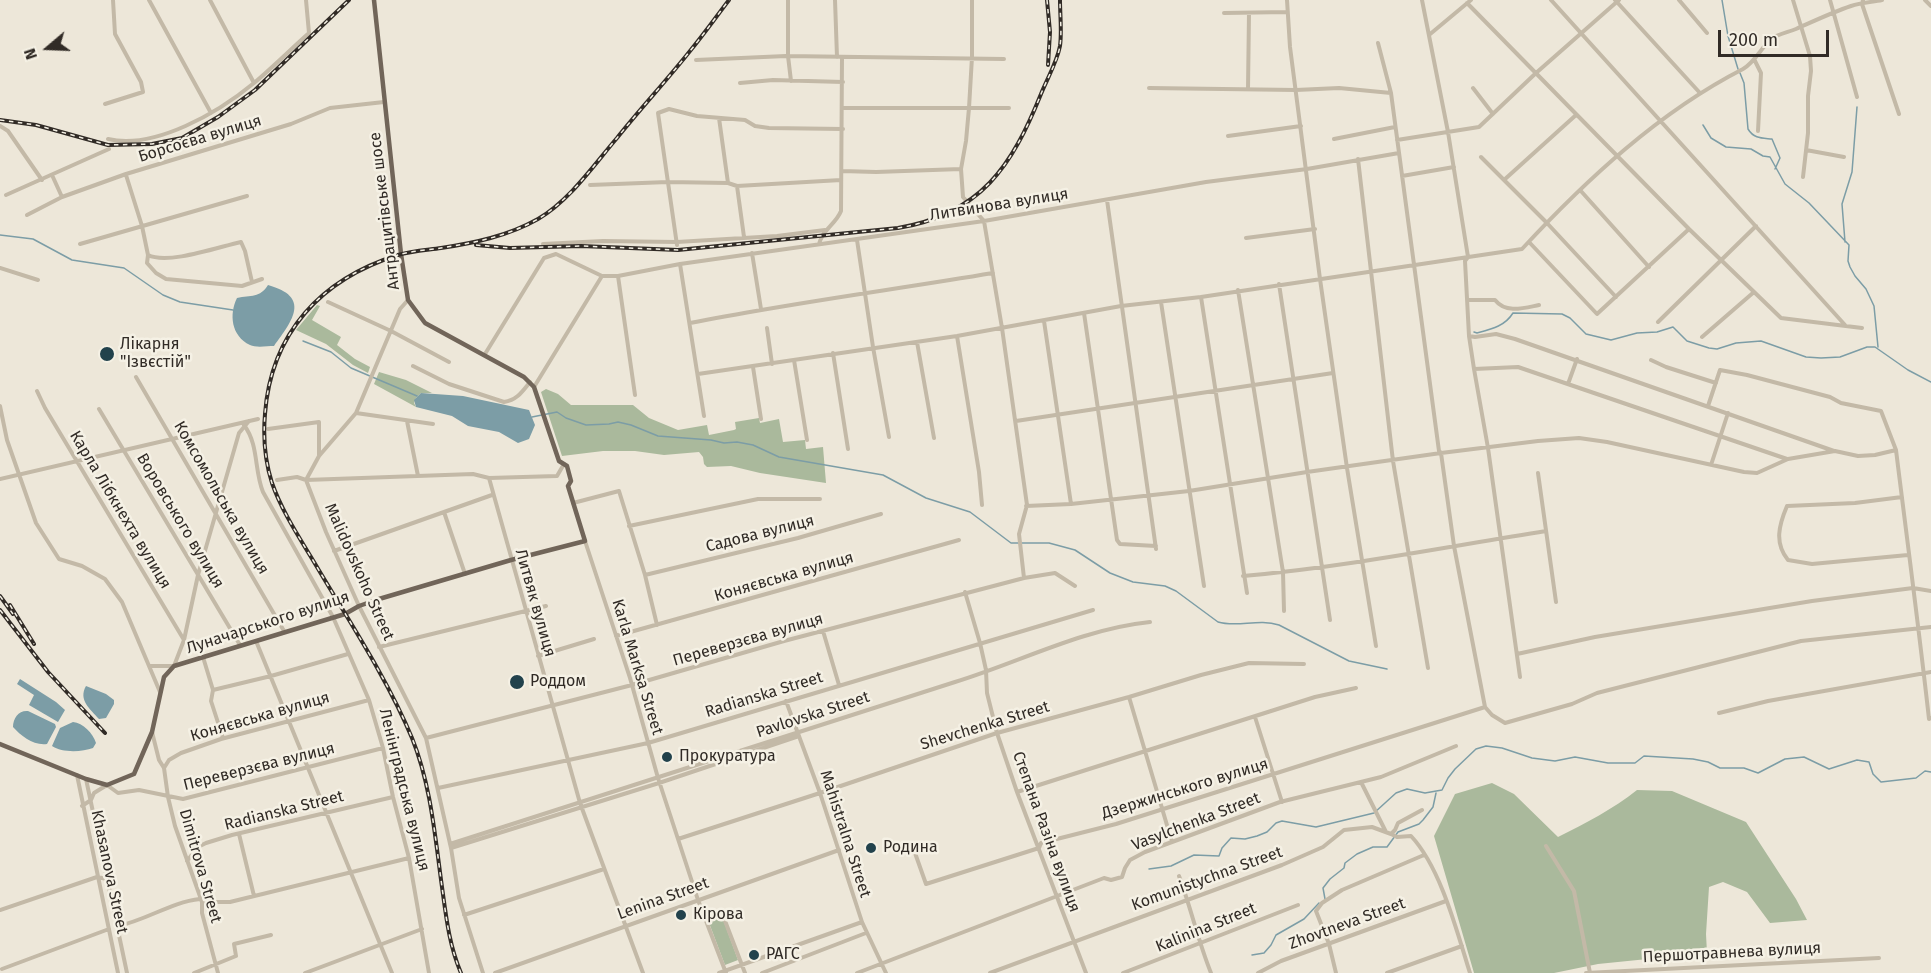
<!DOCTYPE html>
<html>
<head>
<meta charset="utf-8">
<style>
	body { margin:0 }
	#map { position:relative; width:1931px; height:973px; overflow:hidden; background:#ede7d9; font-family:"Fira Sans",sans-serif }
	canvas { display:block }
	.north { position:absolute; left:18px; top:18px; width:60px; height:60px; -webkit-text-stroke:4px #f5f1e5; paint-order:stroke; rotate:251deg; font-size:16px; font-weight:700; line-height:24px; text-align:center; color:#312b26 }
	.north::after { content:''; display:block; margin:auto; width:21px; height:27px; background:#312b26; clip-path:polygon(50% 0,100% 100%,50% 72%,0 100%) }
	.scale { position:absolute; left:1718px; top:30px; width:111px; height:27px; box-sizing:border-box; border:3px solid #312b26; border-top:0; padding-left:8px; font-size:18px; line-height:21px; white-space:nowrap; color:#312b26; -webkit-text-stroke:4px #f5f1e5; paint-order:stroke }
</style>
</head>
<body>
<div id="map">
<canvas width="1931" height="973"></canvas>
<div class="north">N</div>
<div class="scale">200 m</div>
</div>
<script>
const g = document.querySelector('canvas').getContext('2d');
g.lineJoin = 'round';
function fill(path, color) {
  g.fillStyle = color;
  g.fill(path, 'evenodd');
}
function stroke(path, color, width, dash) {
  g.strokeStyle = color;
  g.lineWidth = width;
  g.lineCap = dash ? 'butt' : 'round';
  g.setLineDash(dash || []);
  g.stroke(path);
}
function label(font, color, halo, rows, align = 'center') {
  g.font = font + ' "Fira Sans",sans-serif';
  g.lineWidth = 5;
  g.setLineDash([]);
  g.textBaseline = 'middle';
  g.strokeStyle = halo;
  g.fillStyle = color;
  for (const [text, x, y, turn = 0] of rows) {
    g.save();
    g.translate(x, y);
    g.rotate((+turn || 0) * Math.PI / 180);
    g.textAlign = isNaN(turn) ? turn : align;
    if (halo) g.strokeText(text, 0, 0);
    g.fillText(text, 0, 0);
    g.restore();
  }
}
fill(new Path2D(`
	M317 305 320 306 312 320 341 337 337 345 355 359 370 367 368 373 353 365 326 344 296 330Z
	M379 372 406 380 432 393H421L416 398 414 403 416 407 374 384Z
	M546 389 558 394 571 405H633L649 418 678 430 707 425 709 435 734 430 736 429 735 422 759 418 760 423 779 419 783 442 805 440 806 449 823 447 826 483 760 473 731 466 707 467 704 464 703 457 699 452 664 455 635 451H603L562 456 541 392Z
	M1492 783 1514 794 1558 837C1586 823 1613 809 1637 790L1672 791 1746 822 1796 899 1807 920 1770 923 1747 892 1723 882 1709 887 1706 934 1707 953 1598 964 1554 973H1474L1434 836 1455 794Z
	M720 911 738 960 725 965 706 915Z`), '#aab99c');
fill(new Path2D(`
	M268 285C311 297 293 320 274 346 267 346 256 348 250 345 231 336 229 314 237 298 251 295 260 298 268 285Z
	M421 393 463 396 529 410 535 425 529 439 518 443 499 432 468 426 452 416 416 407 414 400Z
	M20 679 56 702 65 710 58 722 29 705 34 695 17 684Z
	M86 686 106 694 114 700V704L106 718 99 719C90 709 78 700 86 686Z
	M28 711 55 724 56 727 47 744C34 746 21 736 13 727 13 718 19 710 28 711Z
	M73 722C83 723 93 733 96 743L93 748C82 752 62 753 52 746L60 728Z`), '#7c9da6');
stroke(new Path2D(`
	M1722 0 1728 36 1738 69
	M1740 73 1744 83 1748 129C1754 139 1762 138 1772 139L1780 158 1775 169
	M1703 125 1711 138 1726 147 1751 149 1763 156 1770 157 1785 184 1809 203 1849 245 1848 261 1850 267 1855 276 1866 289 1874 306 1878 347
	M0 235 33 239 72 260 124 268 163 295 180 302 233 310
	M1845 242 1842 204 1852 172 1857 107
	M1474 332 1477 333C1492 329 1505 326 1513 313L1562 314 1570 318 1586 334 1611 340 1637 333 1657 332 1673 327 1687 341 1709 348 1717 349 1736 343 1761 341 1806 357 1821 358 1840 357 1867 347H1875L1908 370 1931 382
	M303 341 331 352 351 368 417 396
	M532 417 557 412 566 418 586 425 609 424 618 422 631 425 658 436 711 440 724 443 737 442 753 445 779 457 883 475 926 498 970 512 1011 543H1049L1075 550 1110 573 1133 582 1165 586 1176 591 1218 622C1238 628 1258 618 1279 625L1349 661 1387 669
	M1149 869 1171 866 1194 855 1219 856 1222 848 1231 838 1245 839 1257 836 1267 832 1276 823 1282 821 1316 827 1374 813 1396 793 1407 789 1425 793 1442 790 1448 778 1455 769 1476 749 1486 746 1502 748 1532 758 1555 761 1575 757 1608 763H1635L1644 756 1693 759 1708 762 1720 768H1744L1758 773 1785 759 1804 757 1829 769 1857 760 1869 762 1873 774 1881 782 1916 778 1925 771 1931 772
	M1325 899 1323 888 1330 879 1344 868 1345 863 1357 854 1373 847H1387L1398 832 1419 824 1423 820 1433 807 1436 793
	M1252 955 1264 953 1271 945 1276 935 1304 919 1319 903`), '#7c9da6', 1.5);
stroke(new Path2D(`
	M149 0 211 113
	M210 0 254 83
	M788 0V56L791 81
	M835 0 837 57
	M972 0V57L969 108 966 141 961 169 963 197 984 221 1002 328 1027 505 1019 534 1024 578
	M1287 0 1290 47 1320 279 1347 468 1376 646
	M1422 0 1448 132 1468 257 1465 261 1469 336 1474 369 1488 448 1520 677
	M1551 0 1845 325
	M1615 0 1700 93
	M1679 0 1707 33
	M1793 0 1810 56 1811 71 1808 96V133L1803 177
	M1830 0 1857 97
	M1863 0 1862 4 1899 114
	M1925 0 1931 6
	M1467 3 1689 229 1781 318 1862 328
	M1224 13 1287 12
	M1429 35 1471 0
	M1378 43 1391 93 1439 451 1441 453 1454 546 1485 707 1492 715 1505 723 1572 704 1597 693 1801 641 1931 627
	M1754 59 1761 73 1758 131
	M696 60 786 56 1004 59
	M740 83 773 80 843 82
	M1149 88 1296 90 1339 88 1391 93
	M1473 88 1493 114
	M1248 89 1249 13
	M105 104 143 92 141 82 115 34 113 0
	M843 108H1009
	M719 118 728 183
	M0 126 8 131 42 180
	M1228 136 1301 126
	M108 139C155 150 219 112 254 83 273 67 291 49 309 33L306 0
	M1334 139 1395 127
	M1397 140 1479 127 1536 73 1619 0
	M1806 150 1844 157
	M1481 157 1546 222 1616 297
	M1358 159 1393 461 1428 668
	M842 171 876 172 961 169
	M52 175 62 197
	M126 175 142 226 148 255C168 265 218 247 241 242L245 251 252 282
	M1402 176 1454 167
	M1504 180 1576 115
	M590 185 668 182 728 183 737 186 841 180
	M737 186 744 237
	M1580 190 1649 267
	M6 195 109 149
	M1107 200 1156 549
	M27 215 62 197 126 174 291 124 330 108 384 102
	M1246 238 1315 229
	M857 240 873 347 889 437
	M1529 242 1597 314 1689 229
	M80 244 247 196
	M543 244 603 241 677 242 777 236 825 230
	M819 244C822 230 836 224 841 211L842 57
	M677 245 658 113 669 109 697 116 745 120 755 126 769 128 843 129
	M752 253 761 309
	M148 255 147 263 156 273 166 279 242 286 262 279
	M680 264 704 416
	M0 268 38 280
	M618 276 635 395
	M1279 284 1330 620
	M1238 290 1283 572 1284 611
	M1201 297 1247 593
	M408 300 400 309 356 413 319 456 306 480 326 532 359 606 426 738 451 848 459 898 483 973
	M1467 300H1495C1506 314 1524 308 1539 305
	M328 302 391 331 449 362
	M1161 302 1204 586
	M1084 313 1117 540 1120 544 1156 546
	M1044 321 1071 504 1189 491 1307 472 1441 453 1538 441 1579 438 1607 442 1744 472 1757 473 1788 459 1835 451 1858 456 1875 455 1896 450C1907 539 1919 629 1929 719L1931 718
	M1658 322 1756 226
	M690 323C790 303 892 290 993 273
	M767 328 772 364
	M957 336 979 472 982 505
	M1469 336 1475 337 1496 334 1515 339 1834 451
	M1702 337 1754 292
	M917 342 934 438
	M833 353 848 449
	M485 354 544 258 556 254 602 276H618L680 264 984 221 1206 182 1307 169 1399 153
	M794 360 807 440
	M1651 360 1666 367 1716 383
	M413 366 449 384 504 402C517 400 522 392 530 382
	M753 367 761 419
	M1474 369 1518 367 1787 459
	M698 374 957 336 1121 306 1201 297 1522 249C1586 180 1659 112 1743 69 1755 62 1761 48 1771 39 1778 34 1789 32 1796 29 1814 21 1833 12 1851 6 1861 3 1872 2 1882 0
	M136 377 284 631
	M1568 384 1577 359
	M534 387 602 276
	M37 391 45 408 184 640
	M0 406 7 440 36 523 59 559 82 566 105 579 122 602 160 692
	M1708 406 1720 370 1747 375 1830 397 1841 403 1881 411 1896 450
	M99 409 240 645
	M356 413 433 424
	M407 421 418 476
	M1016 421 1333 373
	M244 425C259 445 254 470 263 492L333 617 369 700 383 748 393 797 409 858 429 973
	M268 429 319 422V455
	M1711 465 1728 413
	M1538 473 1556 602
	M489 478 580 803 643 973
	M0 479 258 419
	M277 480 297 477 306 480 473 474 489 478 557 476 564 464
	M1902 497 1855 503 1787 506C1779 525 1774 543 1788 560L1812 564 1908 555
	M573 503 619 491 645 575 657 625
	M1026 506 1071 504
	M444 512 465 574
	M629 526 758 499H820
	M585 541 630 678 658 778 698 900 726 973
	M334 551 492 495
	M645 575 798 538 881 514
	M1243 576C1345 567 1445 547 1546 531
	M965 592 980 643 986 670 987 693 997 733 1017 792 1086 973
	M823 631 839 685
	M616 636 959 540
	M256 641 392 973
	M379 647 546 606
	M1517 654 1595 637 1812 601 1913 588 1931 591
	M538 656 594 639
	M203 657 213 690 271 676 348 654
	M149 666H174L184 640 198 575 239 433 249 421
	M213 690 211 701 223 738
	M1129 697 1172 842
	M786 701 820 793 862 922 886 973
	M1719 713 1768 701 1931 672
	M1255 717 1282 802
	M152 732 159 760 164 768 168 797 175 826 202 902V913L218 973
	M426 738 632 685 784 641 1024 578 1055 573 1075 586
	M164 768 169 760 181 753 221 739 369 700
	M77 775 118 973
	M86 779 127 973
	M1361 782 1386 832
	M438 788 648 743 1093 610
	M1017 792 1315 697 1356 688
	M82 806 91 800 94 793 107 785 118 793 139 790 183 799 383 748
	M239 834 254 896
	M1391 834 1397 837 1411 836C1441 868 1457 932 1470 973
	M678 839 820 793 997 733 1129 697 1201 675 1249 663 1304 664
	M450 844C619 791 787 735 955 682 1020 662 1082 629 1150 622
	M1546 846 1574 891 1590 973
	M451 848 659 783 799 736
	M915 853 926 884 1039 848 1041 843 1116 824 1485 707
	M187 861 198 847 206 843 232 835 393 797
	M1179 876C1191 908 1198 941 1211 973
	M202 902H230L409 858
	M0 910 97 877 107 879
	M722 913 745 973
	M464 915 604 869
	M118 926C147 920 171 902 200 899
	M2 969 109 929
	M194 973 236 956 234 944 271 935
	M305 973 422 929
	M495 973 839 850
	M719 973 862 922
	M762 973 866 933
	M857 973 1104 878 1111 880 1122 877 1125 868 1130 860 1145 852 1280 802 1381 777 1456 746
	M990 973 1282 865 1323 847 1344 830 1372 827 1391 834 1395 830 1398 823 1422 810
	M1123 973 1298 905
	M1258 973 1281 961 1446 901
	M1336 973 1329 944 1316 911 1322 903 1342 890 1424 855
	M1387 973 1462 946
	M1586 973 1879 958`), '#c3b9a7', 4);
stroke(new Path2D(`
	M0 744 86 779 107 785 134 774 152 732 164 677 174 666 345 614 359 606 379 599 511 560 585 541 568 486 571 481 567 466 559 461 534 387 524 377 425 323 408 300 401 254 374 0`), '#716559', 4.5);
const rail = new Path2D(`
	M1047 0 1050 32 1048 65
	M0 120 36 125 108 145 152 144 182 138 218 117 255 90 349 0
	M476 245 510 248 581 246 678 250 898 228C981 214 1012 166 1041 94 1047 79 1057 62 1060 46 1062 32 1060 15 1060 0
	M0 596 13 614
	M10 605 34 644
	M0 610 48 672 105 733
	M461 973C449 945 446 916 442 887 435 837 431 785 412 738 388 680 349 621 317 567 301 540 282 512 272 483 265 461 263 437 265 414 271 333 321 279 398 255 411 251 427 250 441 248 474 243 508 236 538 219 570 200 593 166 617 138 641 108 667 80 690 51 704 34 716 17 729 0`);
stroke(rail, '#312b26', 4);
stroke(rail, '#f5f1e5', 1.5, [4.5]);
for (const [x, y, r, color] of [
	[107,354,8,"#22424c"],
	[517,682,8,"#22424c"],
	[667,757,6,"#22424c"],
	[871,848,6,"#22424c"],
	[681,915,6,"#22424c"],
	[754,955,6,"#22424c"]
]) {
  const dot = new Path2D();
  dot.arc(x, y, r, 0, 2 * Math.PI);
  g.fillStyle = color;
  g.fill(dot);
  stroke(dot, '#f5f1e5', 2);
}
label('16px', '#312b26', '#f5f1e5', [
	["Борсоєва вулиця",200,139,-17],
	["Литвинова вулиця",999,205,-9],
	["Антрацитівське шосе",385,211,-97],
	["Комсомольська вулиця",221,498,60],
	["Карла Лібкнехта вулиця",120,510,59],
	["Воровського вулиця",180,521,59],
	["Садова вулиця",760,534,-14],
	["Malidovskoho Street",359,572,66],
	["Коняєвська вулиця",784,577,-16],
	["Литвяк вулиця",535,603,74],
	["Луначарського вулиця",268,623,-18],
	["Переверзєва вулиця",748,640,-16],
	["Karla Marksa Street",637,667,73],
	["Radianska Street",764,695,-17],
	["Pavlovska Street",813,715,-18],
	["Коняєвська вулиця",260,717,-16],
	["Shevchenka Street",985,726,-17],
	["Переверзєва вулиця",259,767,-14],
	["Дзержинського вулиця",1185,789,-17],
	["Ленінградська вулиця",404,790,76],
	["Radianska Street",284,811,-14],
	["Vasylchenka Street",1196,822,-21],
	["Степана Разіна вулиця",1046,832,70],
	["Mahistralna Street",845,834,72],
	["Dimitrova Street",200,866,74],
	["Khasanova Street",109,872,78],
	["Komunistychna Street",1207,879,-20],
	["Lenina Street",663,899,-20],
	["Zhovtneva Street",1347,924,-20],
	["Kalinina Street",1206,928,-22],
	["Першотравнева вулиця",1732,953,-3]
]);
label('16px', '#312b26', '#f5f1e5', [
	["Лікарня",120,345],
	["\"Ізвєстій\"",120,363],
	["Роддом",530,682],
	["Прокуратура",679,757],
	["Родина",883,848],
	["Кірова",693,915],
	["РАГС",766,955]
], 'left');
</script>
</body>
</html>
